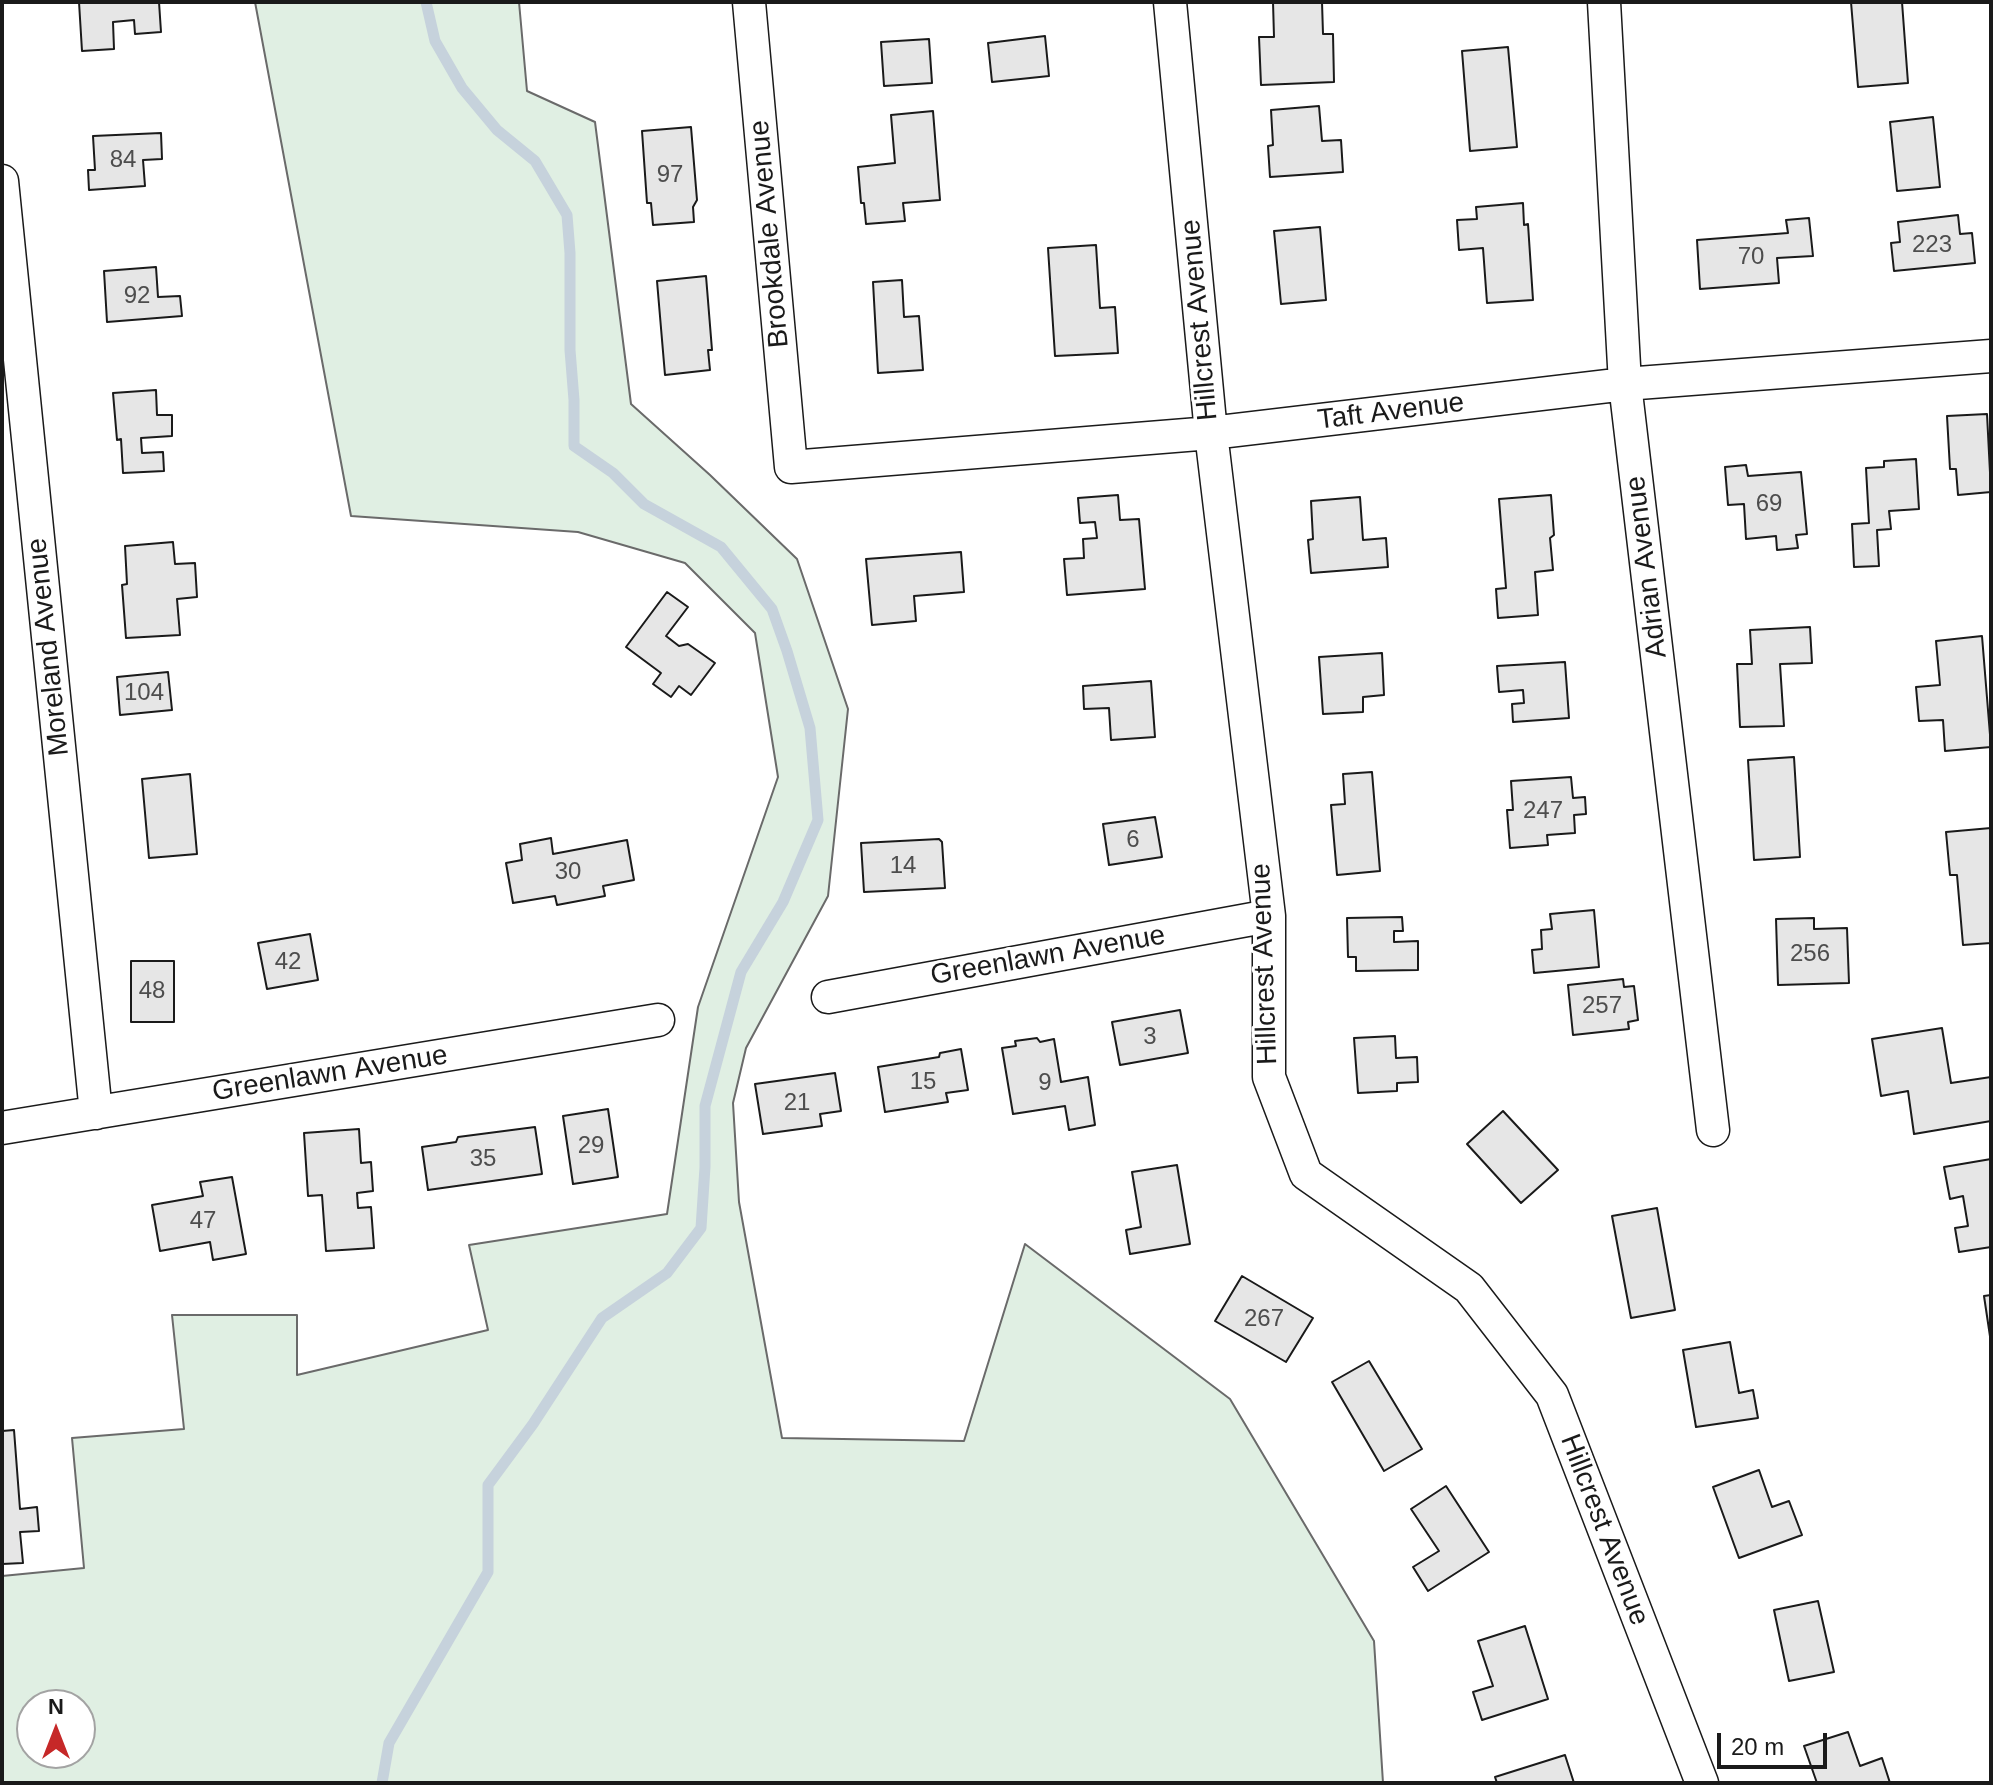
<!DOCTYPE html>
<html>
<head>
<meta charset="utf-8">
<style>
	body { margin:0 }
	#map { position:relative; width:1993px; height:1785px; overflow:hidden; background:#fff; font-family:Helvetica,sans-serif }
	canvas { display:block }
	.frame { position:absolute; inset:0; border:4px solid #1a1a1a; pointer-events:none }
	.north { position:absolute; left:16px; top:1689px; width:80px; height:80px; box-sizing:border-box; background:#fff; border:2px solid #a3a3a3; border-radius:50%; rotate:0deg; font-size:22px; font-weight:700; line-height:32px; text-align:center; color:#1a1a1a }
	.north::after { content:''; display:block; margin:auto; width:28px; height:36px; background:#c62828; clip-path:polygon(50% 0,100% 100%,50% 72%,0 100%) }
	.scale { position:absolute; left:1717px; top:1733px; width:110px; height:36px; box-sizing:border-box; border:4px solid #1a1a1a; border-top:0; padding-left:10px; font-size:24px; line-height:28px; white-space:nowrap; color:#1a1a1a; -webkit-text-stroke:6px #fff; paint-order:stroke }
</style>
</head>
<body>
<div id="map">
<canvas width="1993" height="1785"></canvas>
<div class="frame"></div>
<div class="north">N</div>
<div class="scale">20 m</div>
</div>
<script>
const g = document.querySelector('canvas').getContext('2d');
g.lineJoin = 'round';
function fill(path, color) {
  g.fillStyle = color;
  g.fill(path, 'evenodd');
}
function stroke(path, color, width, dash) {
  g.strokeStyle = color;
  g.lineWidth = width;
  g.lineCap = dash ? 'butt' : 'round';
  g.setLineDash(dash || []);
  g.stroke(path);
}
function label(font, color, halo, rows, align = 'center') {
  g.font = font + ' Helvetica,sans-serif';
  g.lineWidth = 6;
  g.setLineDash([]);
  g.textBaseline = 'middle';
  g.strokeStyle = halo;
  g.fillStyle = color;
  for (const [text, x, y, turn = 0] of rows) {
    g.save();
    g.translate(x, y);
    g.rotate((+turn || 0) * Math.PI / 180);
    g.textAlign = isNaN(turn) ? turn : align;
    if (halo) g.strokeText(text, 0, 0);
    g.fillText(text, 0, 0);
    g.restore();
  }
}
const green = new Path2D(`
	M255 2H519L527 91 595 122 631 404 710 475 797 559 848 709 828 896 746 1048 733 1103 739 1202 782 1438 964 1441 1025 1244 1230 1399 1374 1641 1383 1783H2V1576L84 1568 72 1438 184 1429 172 1315H297V1375L488 1330 469 1245 667 1214 698 1007 778 777 755 633 685 563 578 532 351 516ZM32 1705H80V1753H32Z`);
fill(green, '#e0efe3');
stroke(green, '#6a6a6a', 2);
stroke(new Path2D(`
	M382 1783 389 1743 488 1572V1485L533 1424 602 1318 667 1273 701 1228 705 1167V1106L741 972 783 902 818 820 810 728 787 651 772 609 721 547 644 504 613 473 574 446V400L570 350V253L567 215 535 161 497 130 462 88 435 41 426 2`), '#c6d2dc', 11);
const building = new Path2D(`
	M79 2H159L161 32 135 34 134 20 113 22 114 49 82 51Z
	M1273 2H1322L1323 34H1333L1334 82 1261 85 1259 37H1274Z
	M1851 2H1902L1908 83 1858 87Z
	M1045 36 1049 76 992 82 988 43Z
	M929 39 932 83 884 86 881 42Z
	M1508 47 1517 147 1470 151 1462 51Z
	M1319 106 1322 141 1341 140 1343 172 1270 177 1268 146 1273 145 1271 110Z
	M933 111 940 200 903 203 905 221 866 224 864 203H861L858 167 895 163 891 115Z
	M1933 117 1940 187 1897 191 1890 122Z
	M691 127 697 200 693 207 694 222 653 225 651 203H647L642 131Z
	M161 133 162 159 143 160 145 186 89 190 88 170H95L93 136Z
	M1523 203 1524 225 1528 224 1533 300 1487 303 1483 248 1459 250 1457 220 1477 219 1476 207Z
	M1958 215 1960 234 1972 233 1975 263 1894 271 1891 243 1900 242 1898 222Z
	M1809 218 1813 256 1777 258 1779 283 1700 289 1697 240 1788 233 1786 220Z
	M1320 227 1326 300 1281 304 1274 231Z
	M1096 245 1100 308 1115 307 1118 353 1055 356 1048 248Z
	M156 267 158 297 180 296 182 316 107 322 104 271Z
	M706 276 712 350H708L710 370 665 375 657 281Z
	M902 280 904 317 919 316 923 370 878 373 873 282Z
	M156 390 157 415H172V436L141 438 142 453 163 452 164 471 123 473 121 439 117 440 113 393Z
	M1987 414 1991 492 1958 495 1956 469H1950L1947 416Z
	M1916 459 1919 509 1889 511 1891 529 1877 530 1879 566 1854 567 1852 524 1869 523 1866 468 1884 467V461Z
	M1746 465 1748 476 1801 472 1807 534 1796 535 1798 548 1777 550 1776 536 1746 539 1744 504 1728 505 1725 467Z
	M1118 495 1120 520 1139 519 1145 589 1067 595 1064 559 1084 558 1083 539 1097 538 1095 522 1080 523 1078 498Z
	M1551 495 1554 535 1550 538 1553 570 1535 572 1538 615 1498 618 1496 589 1506 588 1499 499Z
	M1360 497 1363 540 1386 538 1388 567 1311 573 1308 540 1313 539 1311 501Z
	M173 542 175 564 195 563 197 597 177 599 180 635 126 638 122 585 127 584 125 546Z
	M961 552 964 592 914 596 916 621 872 625 866 559Z
	M667 592 688 607 666 636 679 646 688 644 715 663 691 695 679 686 671 697 653 684 661 673 626 647Z
	M1810 627 1812 663 1780 664 1784 726 1740 727 1737 664H1752L1750 630Z
	M1982 636 1991 747 1945 751 1943 720 1919 721 1916 687 1940 685 1936 641Z
	M1382 653 1384 695 1363 697V712L1323 714 1319 657Z
	M1565 662 1569 718 1513 722 1512 704 1524 703 1523 690 1499 692 1497 666Z
	M168 672 172 710 120 715 117 677Z
	M1151 681 1155 737 1111 740 1109 708 1084 709 1083 686Z
	M1794 757 1800 857 1754 860 1748 760Z
	M1372 772 1380 871 1337 875 1331 805 1345 804 1343 774Z
	M190 774 197 854 149 858 142 779Z
	M1571 777 1573 798 1585 797 1586 814 1574 815 1575 833 1547 835 1548 845 1510 848 1507 810H1513L1511 781Z
	M1155 817 1162 857 1109 865 1103 824Z
	M1991 828V943L1963 945 1957 875H1950L1946 832Z
	M551 838 553 854 627 840 634 880 603 886 605 896 557 905 555 896 513 903 506 863 522 860 520 844Z
	M939 839 942 842 945 888 864 892 861 843Z
	M1594 910 1599 967 1534 973 1532 950 1542 949 1541 930 1552 929 1550 914Z
	M1402 917 1403 931H1394V942L1418 941V970L1356 971V957H1348L1347 918Z
	M1814 918V929L1847 928 1849 983 1778 985 1776 919Z
	M310 934 318 980 267 989 258 943Z
	M131 961H174V1022H131Z
	M1623 979 1624 987 1634 986 1638 1020 1628 1022 1629 1029 1573 1035 1568 985Z
	M1180 1010 1188 1053 1120 1065 1112 1022Z
	M1942 1028 1951 1083 1991 1077V1121L1914 1134 1908 1091 1881 1096 1872 1039Z
	M1395 1036 1396 1058 1417 1057 1418 1082 1397 1083V1091L1358 1093 1354 1038Z
	M1037 1038 1040 1042 1054 1039 1061 1082 1088 1077 1095 1125 1069 1130 1065 1106 1013 1114 1002 1048 1016 1046 1015 1041Z
	M961 1049 968 1090 946 1093 948 1102 885 1112 878 1067 939 1057 940 1053Z
	M835 1073 841 1111 820 1114 822 1126 763 1134 755 1084Z
	M608 1109 618 1177 573 1184 563 1116Z
	M1503 1111 1558 1170 1521 1203 1467 1144Z
	M535 1127 542 1174 428 1190 422 1147 456 1142 458 1137Z
	M359 1129 361 1163 371 1162 373 1191 357 1193 358 1208 371 1207 374 1248 326 1251 322 1195 308 1196 304 1133Z
	M1991 1159V1247L1959 1252 1955 1228 1968 1226 1963 1196 1950 1199 1944 1167Z
	M1177 1165 1190 1244 1130 1254 1126 1230 1141 1227 1132 1172Z
	M232 1177 246 1254 213 1260 210 1242 160 1251 152 1205 203 1196 200 1182Z
	M1657 1208 1675 1310 1631 1318 1612 1216Z
	M1242 1276 1313 1318 1286 1362 1215 1321Z
	M1991 1295V1343L1984 1296Z
	M1730 1342 1739 1393 1753 1390 1758 1418 1696 1427 1683 1350Z
	M1369 1361 1422 1449 1384 1471 1332 1382Z
	M14 1430 20 1509 37 1507 39 1531 20 1532 23 1563 2 1564V1431Z
	M1759 1470 1772 1507 1789 1501 1802 1535 1739 1558 1713 1487Z
	M1446 1486 1489 1552 1428 1591 1413 1567 1439 1551 1411 1509Z
	M1818 1601 1834 1672 1789 1681 1774 1610Z
	M1525 1626 1548 1699 1482 1720 1473 1692 1493 1686 1478 1641Z
	M1848 1732 1860 1766 1882 1758 1890 1783H1817L1804 1746Z
	M1565 1755 1574 1783H1497L1495 1777Z`);
fill(building, '#e6e6e6');
stroke(building, '#1a1a1a', 2);
const minor = new Path2D(`
	M749 2 791 467 1211 433 1625 384 1991 356
	M1170 2 1211 433 1269 916V1077L1306 1174 1469 1288 1552 1395 1702 1783
	M1604 2 1625 384 1713 1130
	M2 181 96 1113
	M828 997 1269 916
	M2 1128 658 1020`);
stroke(minor, '#1a1a1a', 35);
stroke(minor, '#fff', 32);
label('24px', '#4d4d4d', null, [
	["84",123,160],
	["97",670,175],
	["223",1932,245],
	["70",1751,257],
	["92",137,296],
	["69",1769,504],
	["104",144,693],
	["247",1543,811],
	["6",1133,840],
	["14",903,866],
	["30",568,872],
	["256",1810,954],
	["42",288,962],
	["48",152,991],
	["257",1602,1006],
	["3",1150,1037],
	["15",923,1082],
	["9",1045,1083],
	["21",797,1103],
	["29",591,1146],
	["35",483,1159],
	["47",203,1221],
	["267",1264,1319]
]);
label('28px', '#1a1a1a', '#fff', [
	["Brookdale Avenue",770,234,-95],
	["Hillcrest Avenue",1200,320,-95],
	["Taft Avenue",1391,412,-7],
	["Adrian Avenue",1647,567,-97],
	["Moreland Avenue",49,647,-96],
	["Greenlawn Avenue",1048,956,-10],
	["Hillcrest Avenue",1265,964,-92],
	["Greenlawn Avenue",330,1074,-9],
	["Hillcrest Avenue",1604,1530,69]
]);
</script>
</body>
</html>
